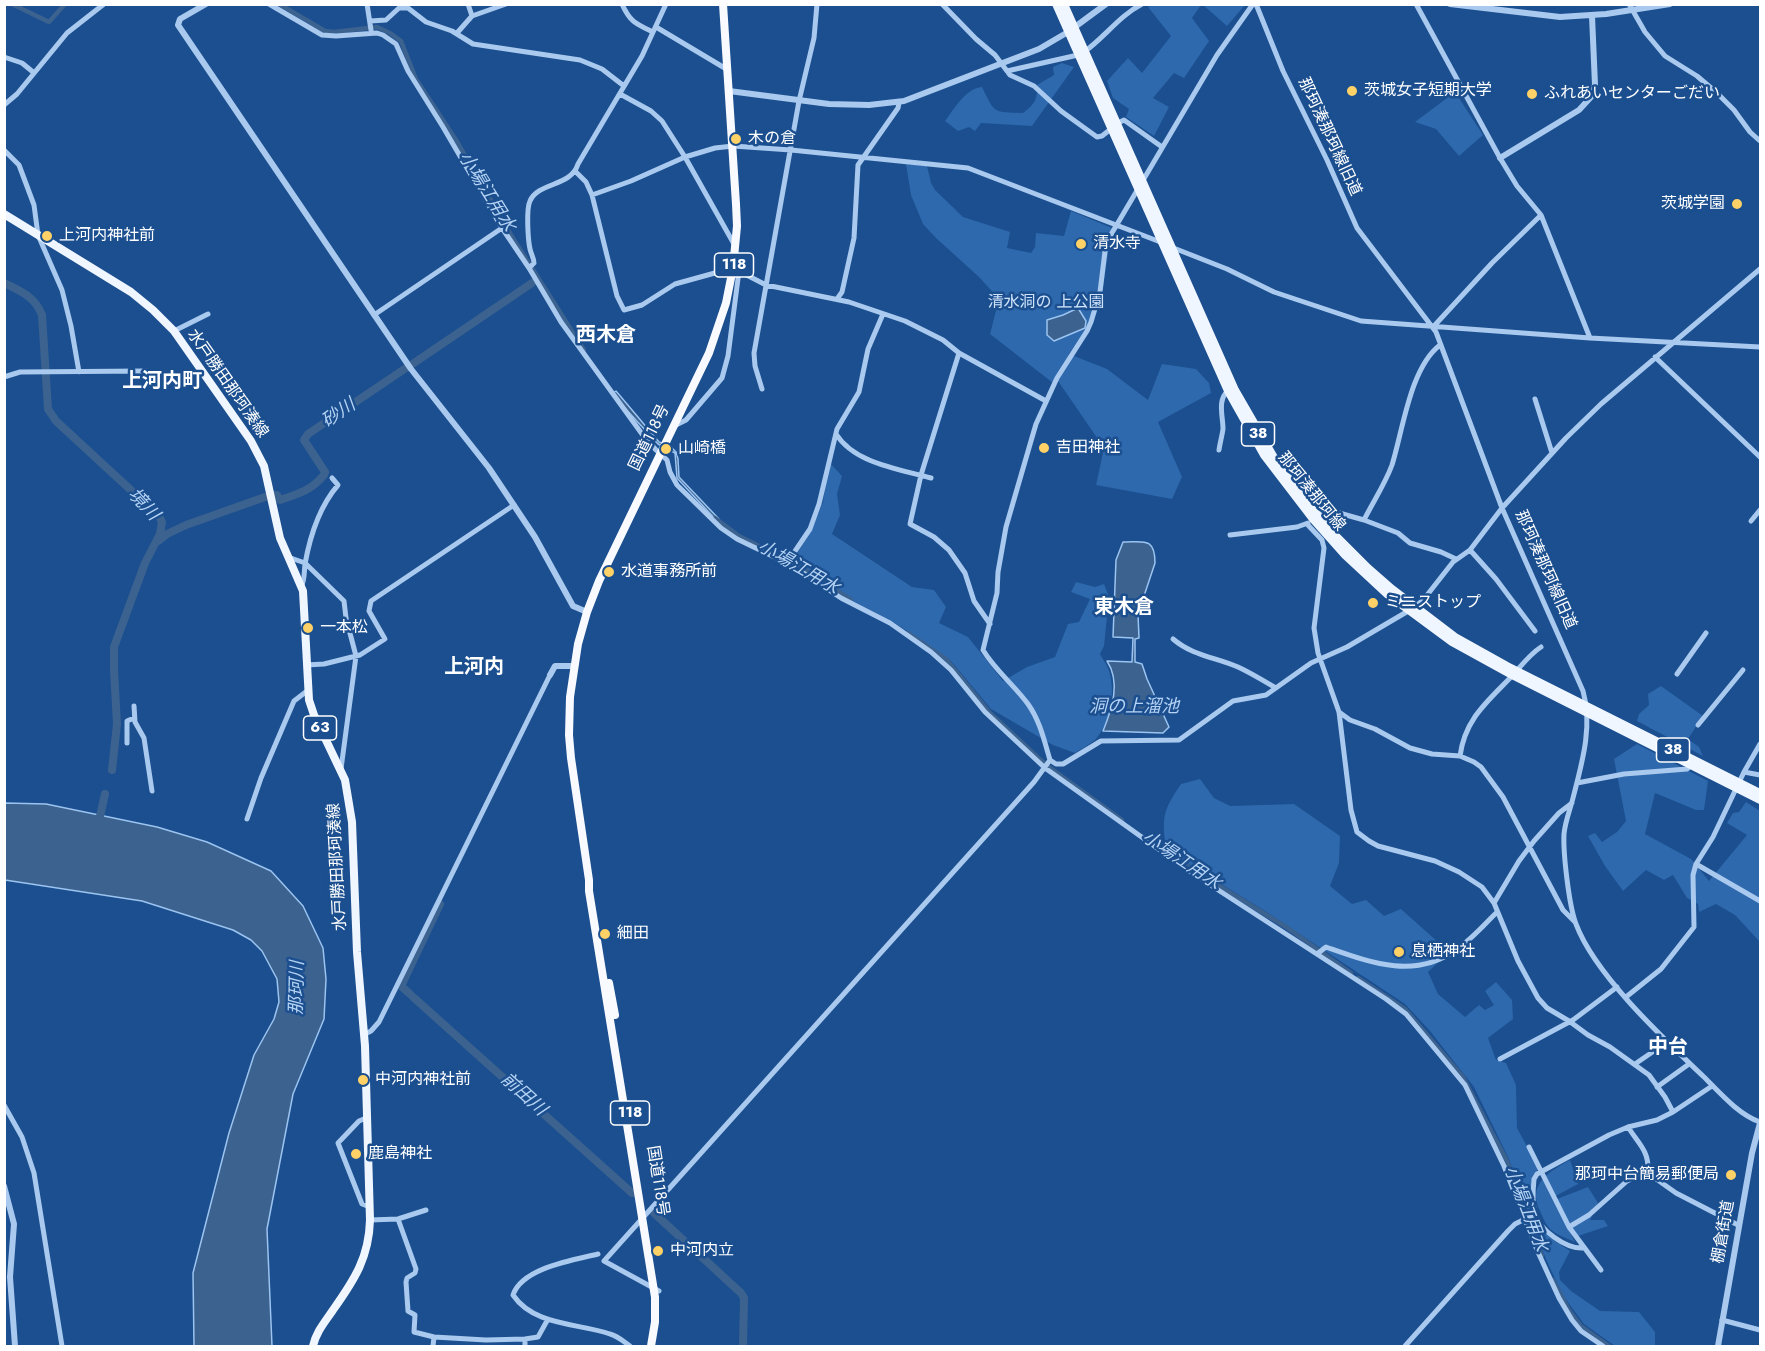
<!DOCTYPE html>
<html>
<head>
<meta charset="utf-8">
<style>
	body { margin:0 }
	#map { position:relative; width:1765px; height:1351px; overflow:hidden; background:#1b4f8f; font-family:Jost,sans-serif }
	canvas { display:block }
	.frame { position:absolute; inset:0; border:6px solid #fff; pointer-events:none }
</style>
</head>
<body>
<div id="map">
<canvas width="1765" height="1351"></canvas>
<div class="frame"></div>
</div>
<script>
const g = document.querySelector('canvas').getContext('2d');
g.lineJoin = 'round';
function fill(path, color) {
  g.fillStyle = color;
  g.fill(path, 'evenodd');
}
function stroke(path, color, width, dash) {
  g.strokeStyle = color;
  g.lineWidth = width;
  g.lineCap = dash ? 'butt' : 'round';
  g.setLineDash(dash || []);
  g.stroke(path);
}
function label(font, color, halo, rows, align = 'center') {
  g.font = font + ' Jost,"Noto Sans JP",sans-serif';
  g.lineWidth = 5;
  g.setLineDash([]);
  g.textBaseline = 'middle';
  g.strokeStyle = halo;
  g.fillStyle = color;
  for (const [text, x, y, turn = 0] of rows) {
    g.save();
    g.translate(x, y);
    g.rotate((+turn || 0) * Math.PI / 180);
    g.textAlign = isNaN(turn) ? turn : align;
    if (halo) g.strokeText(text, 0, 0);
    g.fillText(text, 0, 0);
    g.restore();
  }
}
fill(new Path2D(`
	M1152 5H1201L1192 18 1209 41 1184 78 1174 73 1153 98 1169 107 1154 136 1126 117 1129 109 1113 98 1107 81 1128 58 1142 73 1171 36 1148 7Z
	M1203 5H1245L1227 26Z
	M1062 63 1074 67 1032 126 981 123 975 131 969 127 958 131 945 121C954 109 966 88 982 87 995 114 993 112 1023 113 1034 105 1038 99 1037 85L1054 75 1053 67Z
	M1455 92 1483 135 1459 156 1436 129 1415 122Z
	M906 164 927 166 931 183 935 190 963 217 1010 232 1007 248 1031 253 1035 247 1036 233 1064 236 1071 211 1112 228 1103 287 1086 329 1069 354 1107 369 1148 400 1162 364 1196 369 1209 383 1211 393 1158 422 1182 477 1172 499 1096 485 1104 448 1056 378 1053 383 990 334 999 299 979 277 936 238 923 224 911 195Z
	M829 462 842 476 837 494 840 515 832 534 912 587 934 590 946 607 939 623 968 637 1003 681 1027 667 1055 657 1068 624 1079 622 1090 599 1071 592 1076 582 1095 587 1104 584 1109 597 1104 646 1100 654C1103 659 1107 665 1109 671 1116 692 1110 724 1095 740 1089 745 1081 749 1075 753L1053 745 991 709 951 661 892 621 847 598 793 560 811 532 823 502Z
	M1661 686 1703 716 1688 739 1699 747 1703 756 1637 721 1639 714 1649 705 1648 694Z
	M1637 744 1708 781 1704 810H1696L1655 793 1645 834 1691 859 1709 881 1747 835 1727 823 1733 813 1739 812 1746 802 1760 811V942L1735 915 1716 904 1699 912 1698 904 1687 898 1673 875 1664 880 1646 870 1623 891 1605 866 1588 836 1595 833 1602 842 1617 832 1626 821 1614 759Z
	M1200 779 1214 798 1230 806 1294 804 1340 836 1339 863 1330 886 1352 904 1366 900 1384 916 1401 909 1449 952 1428 972 1438 994 1465 1017 1479 1005 1485 1010 1494 1005 1485 991 1496 982 1512 1000 1513 1019 1488 1038 1496 1060 1506 1063 1516 1085 1517 1128 1539 1168 1532 1177 1530 1212 1528 1214 1509 1159 1474 1087 1430 1031 1405 1004 1265 911 1166 850C1162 817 1162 812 1181 784Z
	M1570 1160 1578 1184 1552 1198 1575 1242C1567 1238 1556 1235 1550 1229 1546 1225 1543 1218 1541 1213 1526 1185 1548 1172 1570 1160Z
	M1588 1187 1598 1203 1590 1220H1604L1608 1226 1578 1236 1568 1223 1557 1199Z
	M1541 1225 1552 1239 1570 1251 1559 1272 1560 1280 1571 1291 1600 1311 1639 1312 1655 1332V1346H1615L1584 1324 1564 1297 1549 1266 1535 1233Z`), '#2e69ad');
const water = new Path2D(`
	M1078 308 1086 321 1085 328 1054 341 1047 335V320L1063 315Z
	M616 391 659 442 671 447 676 452 678 459 679 477 719 519 717 521 677 478 675 453 658 444 623 406 613 393Z
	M1123 542C1144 542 1155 537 1155 563L1138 614 1139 638 1135 639V662L1142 664 1147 679 1169 727 1163 733 1103 731C1112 709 1121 682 1107 661L1132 662 1133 638 1113 637 1116 560Z
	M5 803 46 804 157 827 207 842 271 871 303 906 323 948 326 979 324 1019 293 1094 267 1229 272 1346H194L193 1273 229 1133 254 1055 274 1019 279 1002 277 979 262 951 251 940 233 930 142 901 5 880Z`);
fill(water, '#3c6290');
stroke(water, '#9cc4f0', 1.5);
stroke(new Path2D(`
	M12 4 49 22 65 4
	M279 4 325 31 334 32 377 27 390 33 401 41 416 79 456 140 511 235 584 350
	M715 518 739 536 801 567 851 600
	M908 633 946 659 990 713 1045 764 1122 820
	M1187 866 1286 927 1351 973
	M1358 978 1405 1009 1463 1077 1507 1161 1542 1256
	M1553 1280 1569 1310 1581 1326 1609 1346`), '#3c6290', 4.5);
stroke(new Path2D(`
	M4 283C21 291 35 297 42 315L48 409 56 421 159 516 162 522 160 534 145 563 114 647V670L117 724 112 770
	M411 365 532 283
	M325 472 304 440 308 434 406 368
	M273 495H277L280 500C298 494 312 490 324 475
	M158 541 167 534 186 525 265 497
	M98 825 105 794
	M410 994 401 986 440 904
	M413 997 632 1193
	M654 1213 741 1293 744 1298 743 1346`), '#3c6290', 8);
stroke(new Path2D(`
	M269 4 322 35 336 36 377 33 383 35 396 44 408 71 443 127 502 228 529 268 561 322 642 434 656 450 667 460 670 472 677 485 721 528 737 539 793 566 841 598 890 623 931 652 951 670 985 712 1045 768 1192 873 1386 999 1406 1014 1465 1085 1504 1166 1537 1250 1559 1298 1572 1320 1581 1331 1603 1346
	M367 4 371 30
	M468 4 472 16
	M622 4C630 22 636 24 653 32
	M942 4 976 39 995 55 1010 75 1034 86 1061 111 1097 137 1102 136 1112 128
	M1256 4 1283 71 1327 160 1357 228 1436 332 1502 508 1583 691C1593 726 1582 763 1573 798 1570 810 1565 822 1564 834 1563 853 1569 906 1576 924 1595 975 1664 1039 1704 1077 1720 1093 1739 1115 1760 1122
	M1416 4 1500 158 1517 186 1541 215 1590 338
	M1629 4 1645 32 1665 56 1697 76 1717 93 1734 110 1750 132 1760 141
	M370 21 386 20 399 8H408L426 22 452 31 473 44 580 60 602 69 624 86
	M656 27 728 70
	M457 33 472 16 506 4
	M1084 52C1105 37 1119 16 1142 4
	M4 57 22 63 33 72
	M1007 71 1078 55
	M620 94 651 111 662 121 685 157 734 244
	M4 105 17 94 67 33 104 4
	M1116 124 1124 120 1162 147
	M4 150 19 165 34 205 38 235 62 290 71 326 79 372
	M575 171 586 182 592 195 617 296 624 310 642 305 675 284 733 268 766 285 849 302 905 321 943 340 959 353 1046 401
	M592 195 631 181 685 157 715 148 733 146 791 150 968 168 1163 243
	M1171 247 1227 269 1274 292 1361 321 1590 338 1760 347
	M529 268 534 263C534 258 531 254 530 249 528 240 526 209 530 201 538 182 571 187 578 164L642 56 666 4
	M837 299 842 292 854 238 858 165 898 108 899 103
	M374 315 502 228
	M1434 326 1492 263 1541 215
	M174 331 208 314
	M959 353 921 475 910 524 934 537 949 550 965 573 974 601 990 624
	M1655 357 1760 457
	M4 377 20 372 143 371 162 373 188 384 204 373
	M762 389 755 366 754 353 799 101 814 38 817 4
	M1535 399 1552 453
	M674 426 686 420 722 378 728 356 739 271
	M836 434C855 464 900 469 931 478
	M1219 450C1220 443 1222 436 1223 429 1223 416 1217 400 1228 391
	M1315 517 1325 509 1364 520 1398 533 1410 543 1441 552 1456 559
	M1364 520C1373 502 1385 484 1392 465 1403 430 1410 368 1440 345
	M1751 521 1760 510
	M1307 524 1322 540 1324 548 1314 628 1318 653 1339 712 1351 810 1357 832 1369 841 1378 846 1435 861 1459 872 1482 887 1494 903 1518 961 1538 998 1547 1008 1569 1021 1588 1035 1610 1047 1649 1075 1665 1097 1673 1112
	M1230 535 1297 527 1308 523
	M1470 550 1496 579 1535 631
	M288 557 305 563 344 601 346 618 356 656 341 769
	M787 563 810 529 819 504 837 429 859 392 868 349 883 314
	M301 587C305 580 304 572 305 564 310 536 320 506 338 485L332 478
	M1173 639C1193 656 1215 657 1238 667 1251 673 1264 681 1276 688
	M306 665 324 664 360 655 385 639 369 611 371 601 514 505
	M1677 674 1706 633
	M134 706 135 722 144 738 152 791
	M1339 712 1350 720 1375 729 1410 748 1432 754 1460 756 1474 762 1481 767 1503 797 1563 910 1575 922
	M1698 725 1743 670
	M127 743V721L134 718
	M1460 756C1465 719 1487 702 1512 676 1521 666 1530 654 1541 647
	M1050 760 1056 764H1063L1101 741 1179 740 1233 701 1266 695 1311 663 1347 647 1415 607 1424 599 1453 562 1470 550 1502 508 1566 438 1601 404 1760 269
	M1744 772 1760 775
	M1577 783 1624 774 1687 769 1692 765
	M247 819 261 778 294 701 307 691
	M1696 864 1760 901
	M1494 903 1519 861 1534 841 1559 813 1572 803
	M1317 954 1326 947C1369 962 1414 980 1456 950 1471 940 1484 925 1497 912
	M1626 997 1661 969 1694 927 1693 875 1696 864 1713 837 1744 772 1760 744
	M365 1034 371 1031 379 1022 550 675
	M1500 1059 1573 1020 1617 987
	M1635 1064 1667 1042
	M1657 1087 1689 1064
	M4 1105 22 1137 34 1173 62 1346
	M366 1118 359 1121 338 1143 362 1204 370 1207
	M1529 1147 1569 1227 1601 1270
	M1645 1171 1676 1193 1738 1225
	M398 1219 416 1269 415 1273 407 1278 406 1282 408 1311 415 1315 414 1332 434 1337 433 1346
	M370 1220 398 1219 426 1210
	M1569 1227 1589 1215 1627 1181 1648 1170C1649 1151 1638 1143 1628 1127
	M1583 1248C1566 1249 1539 1230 1535 1213 1532 1203 1533 1189 1534 1179L1537 1174 1609 1135 1628 1127 1657 1120 1673 1112 1712 1086
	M598 1254C573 1260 522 1268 513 1295 534 1326 578 1323 610 1334 618 1336 624 1342 630 1346
	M659 1291 604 1261 1034 782 1050 760C1044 740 1040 721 1028 704 1014 685 995 670 983 650L997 593 998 572 1006 527 1031 441 1036 424 1057 378 1087 331 1091 322 1100 292 1106 243 1217 55 1253 4
	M1722 1320 1760 1330
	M434 1337 486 1340 525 1339
	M525 1346V1339L538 1337 548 1319
	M1405 1346 1508 1231 1515 1224 1535 1214`), '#a9c9ee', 5);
stroke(new Path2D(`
	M206 4 180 19 178 25 411 369 489 468 535 537 573 606 587 612
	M1450 4 1560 17 1606 14 1670 4
	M729 91 829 104 869 105 904 101 1039 49 1068 32 1106 4
	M1500 158 1579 110 1591 97 1595 85 1592 16
	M550 675 555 666H574
	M4 1186 14 1224 10 1277 15 1346
	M1718 1346 1752 1153 1760 1123`), '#a9c9ee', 6);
stroke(new Path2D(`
	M1056 4 1228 391 1264 455 1313 519 1345 555 1387 594 1452 642 1512 675 1760 800
	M1064 4 1235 390 1276 461 1311 508 1335 535 1368 568 1392 589 1455 637 1507 666 1760 793
	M4 214 131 292 153 310 174 331 251 441 264 466 280 538 303 591 309 700 314 715 345 780 352 822 357 952 365 1046 370 1220C369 1257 355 1279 333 1310 325 1322 316 1332 313 1346`), '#f0f6ff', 8);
stroke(new Path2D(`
	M609 983 615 1015
	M651 1346 655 1322V1297L589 891V880L571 758 569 735 570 697 578 644 587 612 599 581 709 353 726 303 733 268 737 226 736 204 723 4`), '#f8faff', 8);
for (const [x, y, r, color] of [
	[1352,91,6,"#ffd166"],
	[1532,94,6,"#ffd166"],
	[736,139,6,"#ffd166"],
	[1737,204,6,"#ffd166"],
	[47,236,6,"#ffd166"],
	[1081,244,6,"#ffd166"],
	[1044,448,6,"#ffd166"],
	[666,449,6,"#ffd166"],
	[609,572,6,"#ffd166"],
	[1373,603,6,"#ffd166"],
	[308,628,6,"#ffd166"],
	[605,934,6,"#ffd166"],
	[1399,952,6,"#ffd166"],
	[363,1080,6,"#ffd166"],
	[356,1154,6,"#ffd166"],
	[1731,1175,6,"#ffd166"],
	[658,1251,6,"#ffd166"]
]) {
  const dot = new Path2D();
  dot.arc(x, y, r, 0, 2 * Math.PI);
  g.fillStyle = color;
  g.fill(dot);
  stroke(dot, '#1b4f8f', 2);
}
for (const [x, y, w] of [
	[734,265,39],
	[1258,434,33],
	[320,728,33],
	[1673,750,33],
	[630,1113,39]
]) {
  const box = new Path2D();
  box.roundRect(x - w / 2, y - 12, w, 24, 4.5);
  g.fillStyle = '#1b4f8f';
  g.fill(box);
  stroke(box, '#fff', 1.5);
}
label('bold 15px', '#fff', null, [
	["118",734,265],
	["38",1258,434],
	["63",320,728],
	["38",1673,750],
	["118",630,1113]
]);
label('16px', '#fff', '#1b4f8f', [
	["茨城女子短期大学",1364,91],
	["ふれあいセンターごだい",1544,94],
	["木の倉",748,139],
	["茨城学園",1725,204,"right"],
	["上河内神社前",59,236],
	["清水寺",1093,244],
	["吉田神社",1056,448],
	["山崎橋",678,449],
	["水道事務所前",621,572],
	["ミニストップ",1385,603],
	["一本松",320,628],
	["細田",617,934],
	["息栖神社",1411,952],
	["中河内神社前",375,1080],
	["鹿島神社",368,1154],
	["那珂中台簡易郵便局",1719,1175,"right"],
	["中河内立",670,1251]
], 'left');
label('16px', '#fff', '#1b4f8f', [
	["那珂湊那珂線旧道",1329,137,65],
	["水戸勝田那珂湊線",227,384,55],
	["国道118号",650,438,-64],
	["那珂湊那珂線",1311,492,51],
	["那珂湊那珂線旧道",1545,570,66],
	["水戸勝田那珂湊線",338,867,-93],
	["国道118号",657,1181,81],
	["棚倉街道",1724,1232,-80]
]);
label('16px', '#cfe3fa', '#1b4f8f', [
	["清水洞の 上公園",1046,303]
]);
label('italic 18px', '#b5d3f5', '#1b4f8f', [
	["小場江用水",486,192,58],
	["砂川",339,414,-34],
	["境川",143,505,47],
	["小場江用水",798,568,30],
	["洞の上溜池",1134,708],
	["小場江用水",1181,861,34],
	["那珂川",298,988,-89],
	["前田川",523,1095,42],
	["小場江用水",1525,1209,69]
]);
label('bold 20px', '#fff', '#1b4f8f', [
	["西木倉",606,336],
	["上河内町",162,382],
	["東木倉",1124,608],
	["上河内",474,668],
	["中台",1668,1048]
]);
</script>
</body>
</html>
